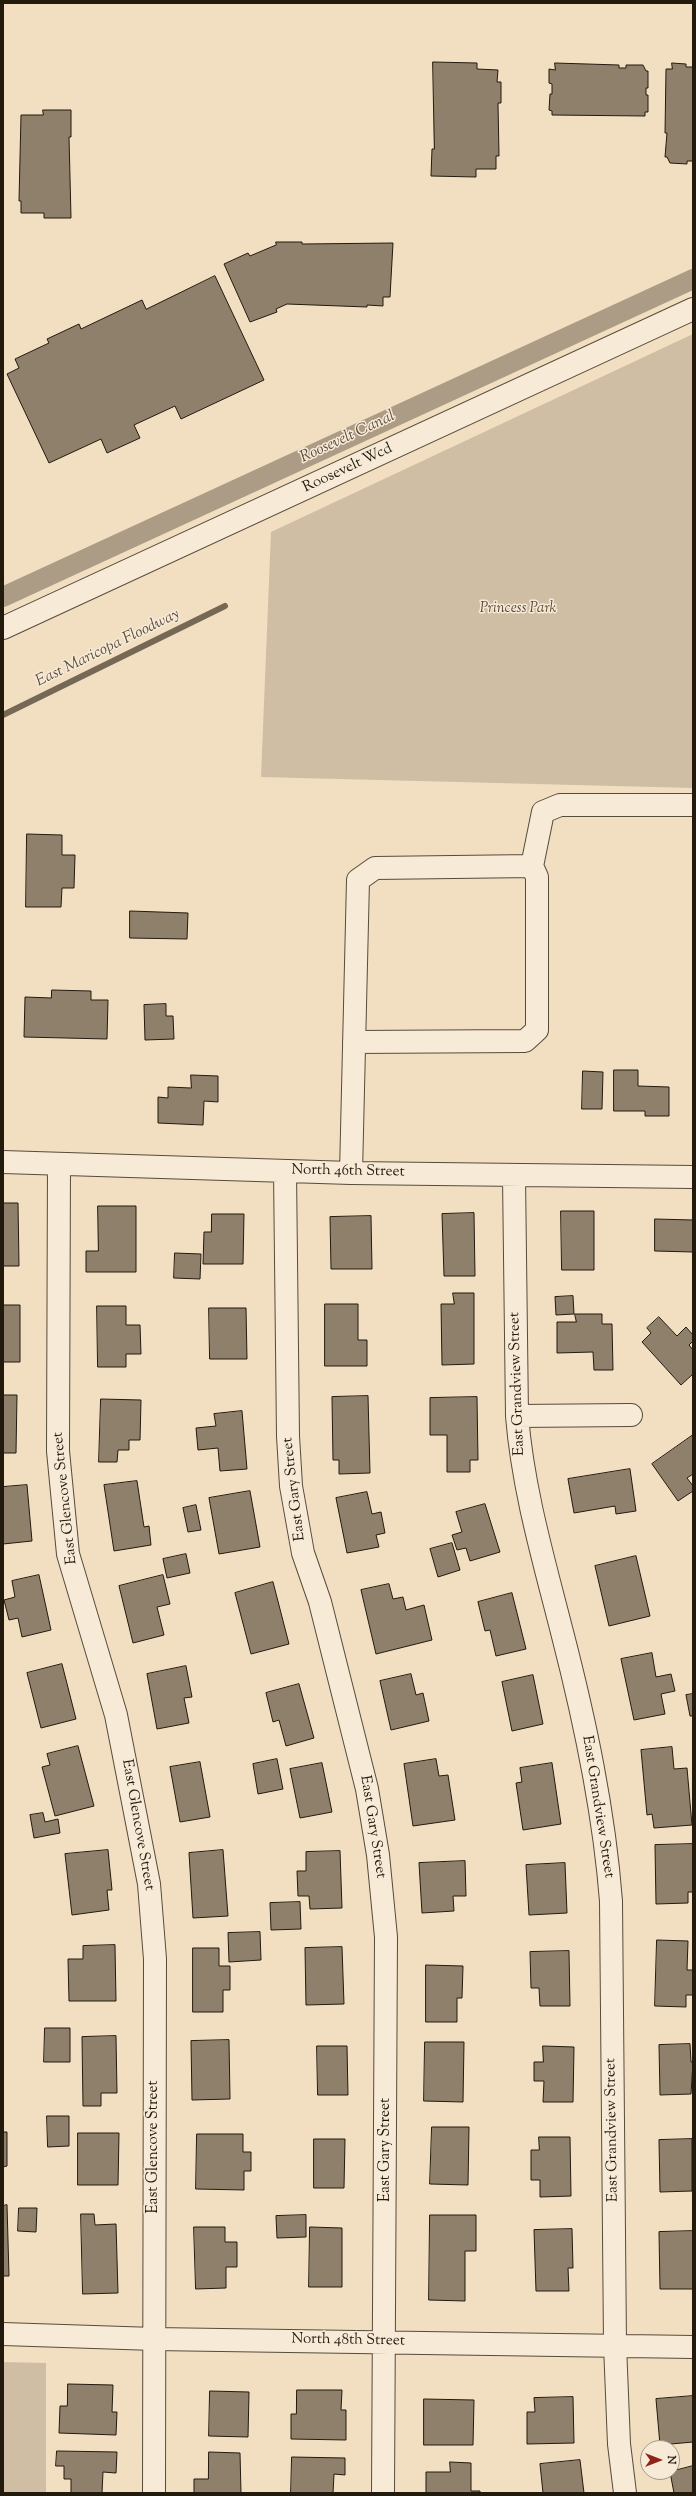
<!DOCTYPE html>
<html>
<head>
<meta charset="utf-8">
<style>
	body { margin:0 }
	#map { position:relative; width:696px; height:2496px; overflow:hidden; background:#f2dfc2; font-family:"Sorts Mill Goudy",serif }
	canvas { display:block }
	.frame { position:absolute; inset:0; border:4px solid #231a0e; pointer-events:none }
	.north { position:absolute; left:640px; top:2440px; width:40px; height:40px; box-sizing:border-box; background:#f7ead7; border:1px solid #a29787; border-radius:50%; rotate:90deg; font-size:11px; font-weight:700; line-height:16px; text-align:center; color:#231a0e }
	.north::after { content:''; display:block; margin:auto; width:14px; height:18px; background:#8f2418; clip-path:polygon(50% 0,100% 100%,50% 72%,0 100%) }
</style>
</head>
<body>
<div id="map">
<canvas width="696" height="2496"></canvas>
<div class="frame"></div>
<div class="north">N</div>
</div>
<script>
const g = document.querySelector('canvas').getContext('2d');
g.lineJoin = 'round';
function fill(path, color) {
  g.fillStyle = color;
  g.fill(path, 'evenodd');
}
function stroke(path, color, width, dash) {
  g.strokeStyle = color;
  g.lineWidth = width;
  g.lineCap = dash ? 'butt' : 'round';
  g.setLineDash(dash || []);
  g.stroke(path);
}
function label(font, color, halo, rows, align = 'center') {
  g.font = font + ' "Sorts Mill Goudy",serif';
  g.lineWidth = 3;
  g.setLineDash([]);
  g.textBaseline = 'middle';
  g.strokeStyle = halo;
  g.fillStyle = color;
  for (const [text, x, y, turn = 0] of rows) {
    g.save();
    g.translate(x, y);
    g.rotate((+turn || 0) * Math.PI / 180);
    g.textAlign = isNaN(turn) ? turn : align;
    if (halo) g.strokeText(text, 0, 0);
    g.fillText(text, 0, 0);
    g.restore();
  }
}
fill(new Path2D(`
	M693 334V788L261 777 271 532Z
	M3 2362 46 2363V2493H3Z`), '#cfbea3');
stroke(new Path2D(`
	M3 715 225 606`), '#756855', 6);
stroke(new Path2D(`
	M3 597 693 279`), '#ac9c85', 20);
const building = new Path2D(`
	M433 62 477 63V69L498 70 497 82H501V103H498L499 156H496V169H476V177L431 176 432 149H434Z
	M555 63 619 65V68H626V65H643L646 71H648V88H646V95H648V112H645V116L552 115V111L549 110 550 94H552V84L549 83V69L555 70Z
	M672 63 686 64V67H693V161H687V164L670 163 667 157H665L667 133H665L666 69H672Z
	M43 110H71V137H69L71 218H44V213H21V201H19L21 115H43Z
	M276 242H302V244L393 243 390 297H383V306L367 305V307L287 304 276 309 277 312 250 322 224 264 248 253 250 256 276 245Z
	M215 276 264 380 181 419 175 406 134 425 140 438 107 453 101 439 49 463 7 374 19 368 15 359 49 343 47 339 79 324 81 329 142 300 146 309Z
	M27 834 62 835V855H75L74 888H62L61 907H26Z
	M130 911 188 913 187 939 130 938Z
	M52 990 91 991V1000H108L107 1039 24 1037 25 997 51 998Z
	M166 1004V1016H173L174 1039 145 1040 144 1005Z
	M614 1070H638V1086L669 1087V1116H645V1111H614Z
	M583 1071 603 1072 602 1109H582Z
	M191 1075 218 1076V1102L204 1101 203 1125 158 1123V1097L168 1098V1087L191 1088Z
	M3 1203H18L19 1266H3Z
	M98 1206H136V1272H86V1251H98Z
	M561 1211H594V1270H562Z
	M474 1213 475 1276H444L442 1214Z
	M212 1214H244L243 1264H203L204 1232H211Z
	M371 1216 372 1269H331L330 1217Z
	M655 1219 693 1220V1252L655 1251Z
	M175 1253 201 1254 200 1279 174 1278Z
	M453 1293H474V1364L442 1365 441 1304H454Z
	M573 1296 574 1314 556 1315 555 1297Z
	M325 1304H358V1340H367V1366H325Z
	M3 1305H20V1362H3Z
	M97 1306H126V1325H140L141 1354H126V1367H98Z
	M209 1308H246L247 1359H210Z
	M575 1314H602V1324H612L613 1370H594L593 1352 557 1353V1322H576Z
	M659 1317 677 1336 686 1327 693 1335V1341L689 1345 693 1350V1374L681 1385 642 1342 651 1333 647 1328Z
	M3 1395H17L16 1453H3Z
	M368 1396 370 1473 339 1474V1460H333L332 1397Z
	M477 1397 478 1460H470V1472H447V1435H430V1398Z
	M101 1399 141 1400 140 1440H129V1450H118L117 1462H99Z
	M242 1411 247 1469 220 1471 218 1448 198 1450 196 1428 216 1426 214 1414Z
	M693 1435V1474L687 1478 693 1486V1491L678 1501 652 1464Z
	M630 1469 636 1511 616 1514 615 1506 574 1513 568 1479Z
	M137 1481 144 1527 149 1526 151 1545 114 1551 104 1485Z
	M27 1485 32 1541 3 1544V1487Z
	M250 1491 260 1547 219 1554 209 1498Z
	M367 1492 372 1514 381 1512 385 1533 376 1535 379 1547 347 1553 336 1498Z
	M485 1504 500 1552 470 1561 466 1548 457 1550 452 1535 462 1532 456 1512Z
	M196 1505 201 1530 188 1532 183 1508Z
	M452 1543 460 1570 438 1577 430 1549Z
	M186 1554 190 1573 167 1578 163 1559Z
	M636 1556 650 1616 609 1626 595 1566Z
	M39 1575 51 1630 22 1637 18 1618 9 1620 4 1600 15 1597 12 1581Z
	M163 1575 170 1604 157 1607 164 1635 133 1643 119 1586Z
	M273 1582 289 1644 251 1654 235 1593Z
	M389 1584 393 1599 403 1597 406 1610 424 1605 432 1640 376 1654 361 1590Z
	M512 1593 526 1649 496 1656 490 1630 485 1631 478 1602Z
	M652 1653 656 1677 671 1674 675 1691 661 1694 665 1714 634 1720 621 1659Z
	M62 1664 76 1719 41 1728 27 1673Z
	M186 1666 192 1697 184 1698 189 1723 157 1729 147 1674Z
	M411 1674 416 1695 423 1693 429 1721 391 1730 380 1681Z
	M533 1675 543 1724 512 1731 502 1682Z
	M299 1684 314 1738 286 1746 279 1720 273 1722 266 1693Z
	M693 1694V1716H690L686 1695Z
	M78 1746 94 1806 55 1816 42 1767 50 1765 47 1754Z
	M672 1747 674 1769 687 1768 692 1825 654 1828 652 1814 647 1815 641 1750Z
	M277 1759 283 1789 258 1794 253 1764Z
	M436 1759 439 1776 448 1775 455 1820 413 1826 404 1764Z
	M200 1762 210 1817 180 1822 170 1767Z
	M322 1763 332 1812 300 1818 290 1769Z
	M552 1763 561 1824 523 1830 516 1783 522 1782 520 1768Z
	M43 1813 45 1822 58 1819 60 1833 34 1838 30 1815Z
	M693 1844V1892H688V1903L656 1904 655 1845Z
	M108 1850 112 1890H107L109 1910 72 1915 65 1854Z
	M223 1850 228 1916 193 1918 189 1853Z
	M340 1851 342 1908 310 1909 309 1896H298L297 1871H306V1852Z
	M465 1861 466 1896H453L454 1911 422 1913 419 1863Z
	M565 1863 567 1913 529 1915 526 1865Z
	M300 1902 301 1929 271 1930 270 1903Z
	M260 1932 261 1960 229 1962 228 1933Z
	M657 1940 688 1941 687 1970H693V1995H686V2007L655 2006Z
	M115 1945 116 2001H69L68 1959H83V1946Z
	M342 1947 344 2004 306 2005 305 1948Z
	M193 1948H219V1966H230V1990H223V2012H193Z
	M569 1951 570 2006H540L539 1988H531L530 1952Z
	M426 1965 463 1966 462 1998H457V2022H426Z
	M45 2028H70V2062H44Z
	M116 2036 117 2093H101V2106H83L82 2037Z
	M229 2040 230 2099 192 2100 191 2041Z
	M425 2042H464L463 2102 424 2101Z
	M690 2044 691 2062H693L691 2094 660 2095 659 2045Z
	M317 2046H347L348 2095H318Z
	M543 2046 574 2047 573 2102H543L544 2081H534V2062H543Z
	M47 2116H69V2146L48 2147Z
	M432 2127H469L468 2185 430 2184Z
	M3 2132H7V2166L3 2167Z
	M78 2133H119L118 2185H78Z
	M197 2134H243V2152H251V2171H244V2190L196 2189Z
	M539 2137H570L571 2196 540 2197V2180H531V2150H539Z
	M314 2139H345L344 2188H314Z
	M692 2139V2191L660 2192 659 2140Z
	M7 2205 9 2276H3V2206Z
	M19 2208H37L36 2232 18 2231Z
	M81 2214H94L95 2225 116 2224 118 2293 83 2294Z
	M306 2215V2237L277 2238 276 2216Z
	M430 2215H476V2251H465V2301L429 2300Z
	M194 2227H225V2242H237V2267H226V2288L196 2289Z
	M310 2227 342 2228V2287H309Z
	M572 2229 573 2268H568L569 2291H536L534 2230Z
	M693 2231V2289H660L659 2232Z
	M68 2384 113 2385 112 2412H117L116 2435 59 2433 60 2406H67Z
	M297 2390H342L341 2410H346V2440L291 2439V2414H296Z
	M210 2391 249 2392 248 2437 209 2436Z
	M693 2396V2442L660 2445 656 2399Z
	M573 2397 574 2443 527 2444V2412H535L534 2398Z
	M424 2399 474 2400 473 2445H424Z
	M57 2451 117 2452 116 2473 103 2472 102 2493H71V2479H64V2466H56Z
	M209 2452 240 2453 241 2493H194V2479H208Z
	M292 2457 345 2458V2475L334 2474 333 2493H291Z
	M580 2460 584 2493H543L540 2464Z
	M450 2462 471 2463V2491H480V2493H426V2472H450Z
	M693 2466V2493H674L670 2472Z`);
fill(building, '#8f806c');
stroke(building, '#231a0e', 1);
const minor = new Path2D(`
	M3 628 693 309
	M532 866 543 812 560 805H693
	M3 1162 351 1173 693 1177
	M59 1164 58 1451 68 1554 116 1715 149 1884 155 1959 154 2493
	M285 1171 288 1436 291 1486 303 1553 320 1602 367 1789 378 1855 386 1937 383 2493
	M351 1173 358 880 375 868 532 866 537 877V1030L525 1041 354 1042
	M514 1176 517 1416C523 1490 544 1561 562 1632 585 1721 604 1810 611 1901L615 2345 619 2444 625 2493
	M517 1416 631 1415
	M3 2334 154 2339 693 2347`);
stroke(minor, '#574b3b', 24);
stroke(minor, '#f7ead7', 22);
label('15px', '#231a0e', '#f7ead7', [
	["Roosevelt Wcd",348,469,-25],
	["North 46th Street",348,1172,1],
	["East Grandview Street",518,1384,-92],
	["East Gary Street",295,1489,-97],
	["East Glencove Street",66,1498,-96],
	["East Grandview Street",597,1807,81],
	["East Glencove Street",137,1825,80],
	["East Gary Street",372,1827,81],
	["East Grandview Street",613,2130,-91],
	["East Glencove Street",154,2147,-90],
	["East Gary Street",386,2150,-90],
	["North 48th Street",348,2341,1]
]);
label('italic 15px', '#574b3b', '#f7ead7', [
	["Princess Park",518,609]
]);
label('italic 16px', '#5a4e3e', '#f7ead7', [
	["Roosevelt Canal",348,438,-25],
	["East Maricopa Floodway",108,649,-26]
]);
</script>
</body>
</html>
